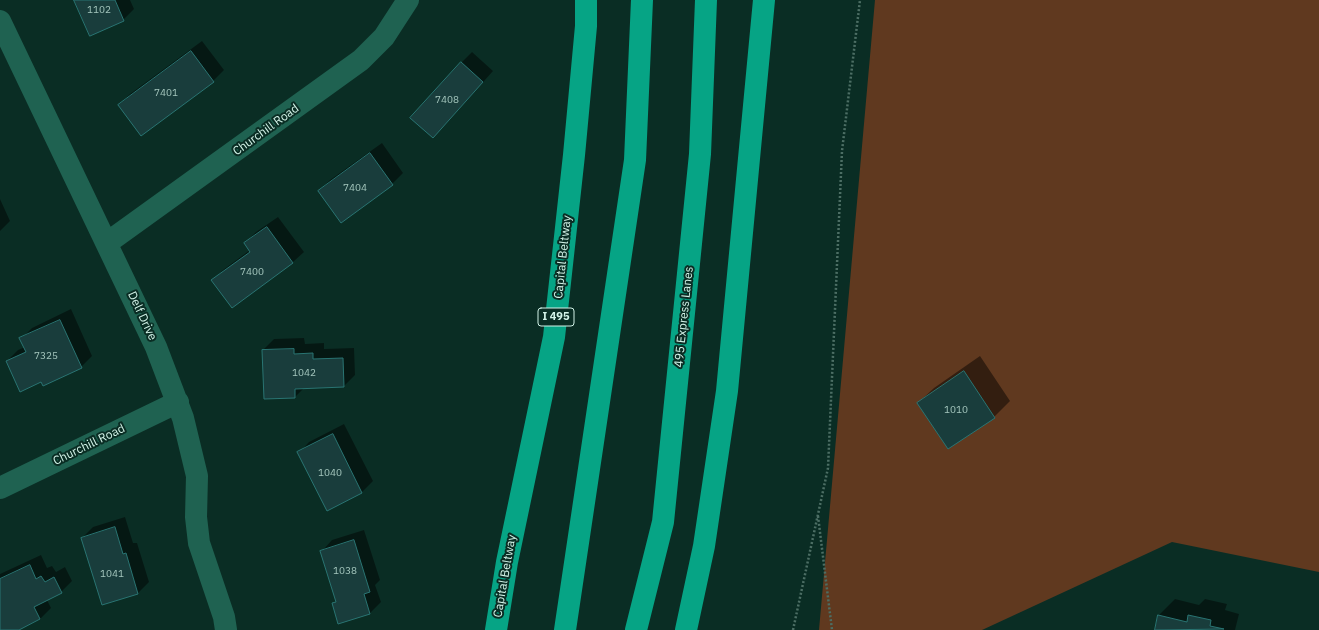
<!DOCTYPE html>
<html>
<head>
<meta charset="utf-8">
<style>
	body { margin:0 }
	canvas { display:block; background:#0a2d24 }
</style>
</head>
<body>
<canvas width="1319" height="630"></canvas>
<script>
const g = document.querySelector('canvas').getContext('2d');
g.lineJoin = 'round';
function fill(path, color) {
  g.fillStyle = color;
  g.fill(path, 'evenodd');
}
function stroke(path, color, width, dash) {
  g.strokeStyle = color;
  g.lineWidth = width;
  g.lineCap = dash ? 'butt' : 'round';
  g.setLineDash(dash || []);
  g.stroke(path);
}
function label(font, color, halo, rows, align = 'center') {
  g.font = font + ' "IBM Plex Sans",sans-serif';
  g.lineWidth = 4;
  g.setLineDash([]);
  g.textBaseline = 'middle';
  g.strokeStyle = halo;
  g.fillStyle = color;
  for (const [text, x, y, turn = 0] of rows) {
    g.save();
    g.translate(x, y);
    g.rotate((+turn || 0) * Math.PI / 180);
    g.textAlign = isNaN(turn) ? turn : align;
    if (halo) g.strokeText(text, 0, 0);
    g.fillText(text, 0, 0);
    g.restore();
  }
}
fill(new Path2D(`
	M875 0H1319V572L1172 542 982 630H819Z`), '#60391f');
fill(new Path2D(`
	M75 0H130L134 9 123 20Z
	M202 41 224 70 213 81 119 105 130 94Z
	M472 52 493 71 444 126 461 63Z
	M382 143 403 173 392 184 319 191 330 180Z
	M0 199 10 221 0 231Z
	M278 217 304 252 293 262 232 307 213 280 223 270 250 250 245 243 256 232Z
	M71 309 92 356 81 367 41 381 7 361 18 350 25 347 21 339 32 328Z
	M304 338 305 344 324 343V349L354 348 355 375 344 386 305 387 295 397 263 350 274 339Z
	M980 356 1010 401 994 417 949 448 918 403 934 388Z
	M344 424 373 481 362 492 328 510 299 453 309 442Z
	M125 517 133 543H137L149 582 138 593 103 604 82 538 93 527Z
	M364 530 380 580 375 585 381 602 370 613 333 604 337 600 322 551 332 540Z
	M41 555 47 568 52 566 56 572 65 567 72 581 61 592 47 600 51 608 40 619 16 630H0V574Z
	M1175 599 1199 605 1205 599 1227 604 1225 610 1239 614 1235 630H1156L1159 615Z`), '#0007');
const building = new Path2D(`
	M74 0H115L124 21 90 36Z
	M191 51 214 82 141 136 118 105Z
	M461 62 483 82 433 138 410 118Z
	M370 153 393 185 341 223 318 191Z
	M267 227 293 263 232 308 211 280 250 252 244 243Z
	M60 320 82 368 43 386 41 382 20 392 6 361 26 352 19 338Z
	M294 349V354L313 353V359L343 358 344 387 295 389V398L264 399 262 350Z
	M964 371 995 418 948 449 917 403Z
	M333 434 362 493 327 511 297 452Z
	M115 527 123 554 126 553 138 594 102 605 81 538Z
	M354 540 370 592 364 594 370 614 338 624 332 603 336 602 320 551Z
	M30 565 36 579 41 576 45 582 54 577 62 593 34 607 40 619 19 630H0V579Z
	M1158 615 1187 622 1188 615 1211 620 1210 626 1224 629 1155 630Z`);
fill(building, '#193d3c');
stroke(building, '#297472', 1);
stroke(new Path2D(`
	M818 516 832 630
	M793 630 828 468 842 151 860 0`), '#4c6e64', 2.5, [2, 2]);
stroke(new Path2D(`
	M0 21 156 347 183 418 197 476 196 517 199 543 224 617 226 630
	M107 243 361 60 384 37 408 0
	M0 488 178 402`), '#1f6251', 22);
stroke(new Path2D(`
	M496 630 507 562 554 337 574 155 586 26V0
	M565 630 635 160 642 0
	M636 630 663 522 700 154 706 0
	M686 630 704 546 727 391 764 0`), '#06a485', 22);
label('10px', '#a4c6bd', null, [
	["1102",99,10],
	["7401",166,93],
	["7408",447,100],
	["7404",355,188],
	["7400",252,272],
	["7325",46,356],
	["1042",304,373],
	["1010",956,410],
	["1040",330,473],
	["1038",345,571],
	["1041",112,574]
]);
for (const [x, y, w] of [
	[556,317,36]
]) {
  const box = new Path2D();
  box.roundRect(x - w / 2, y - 9, w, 18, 3);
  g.fillStyle = '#0a2d24';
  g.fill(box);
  stroke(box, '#d3f3e8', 1);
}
label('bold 11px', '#d3f3e8', null, [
	["I 495",556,317]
]);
label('12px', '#d3f3e8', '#0a2d24', [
	["Churchill Road",266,130,-36],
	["Capital Beltway",563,257,-84],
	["Delf Drive",142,316,65],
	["495 Express Lanes",684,317,-84],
	["Churchill Road",89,445,-26],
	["Capital Beltway",505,576,-80]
]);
</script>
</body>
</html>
